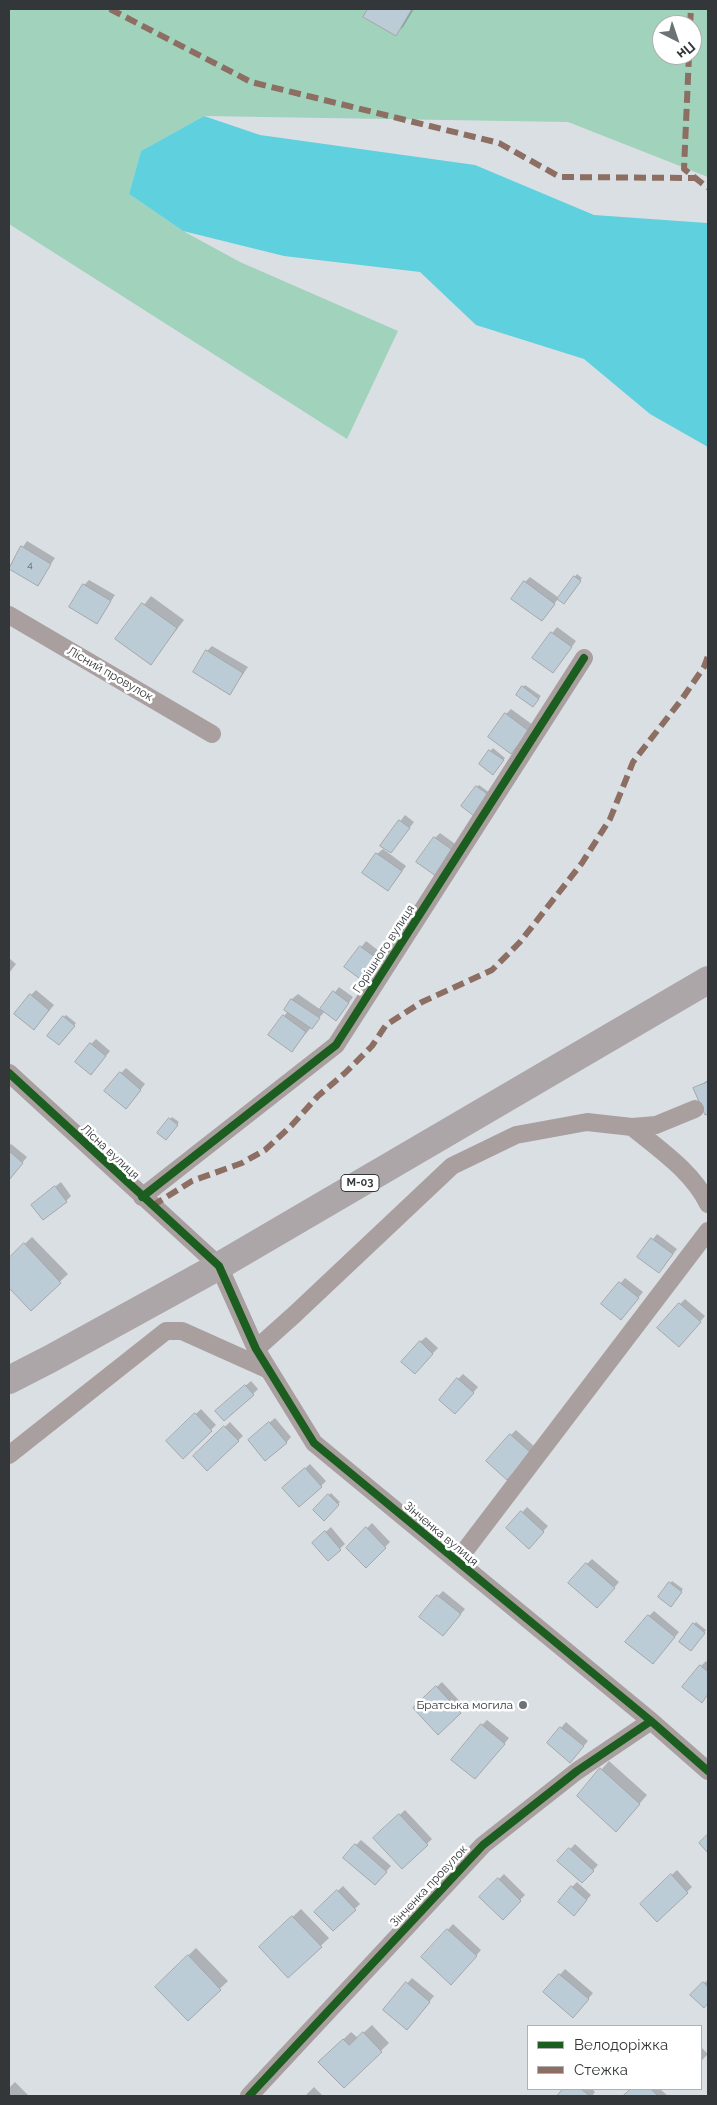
<!DOCTYPE html>
<html>
<head>
<meta charset="utf-8">
<style>
	body { margin:0 }
	#map { position:relative; width:717px; height:2105px; overflow:hidden; background:#dadfe4; font-family:Raleway,sans-serif }
	canvas { display:block }
	.frame { position:absolute; inset:0; border:10px solid #333739; pointer-events:none }
	.legend { position:absolute; left:527px; top:2025px; width:175px; height:65px; box-sizing:border-box; background:#fff; border:1px solid #adafb0; margin:0; padding:6px 9px; list-style:none; font-size:15px; color:#333739 }
	.legend li { display:flex; align-items:center; gap:10px; height:25px }
	.legend b { width:25px; border:1px solid #adafb0 }
	.north { position:absolute; left:652px; top:15px; width:50px; height:50px; box-sizing:border-box; background:#fff; border:1px solid #adafb0; border-radius:50%; rotate:139deg; font-size:14px; font-weight:700; line-height:20px; text-align:center; color:#333739 }
	.north::after { content:''; display:block; margin:auto; width:18px; height:22px; background:#6d7275; clip-path:polygon(50% 0,100% 100%,50% 72%,0 100%) }
</style>
</head>
<body>
<div id="map">
<canvas width="717" height="2105"></canvas>
<div class="frame"></div>
<ul class="legend">
<li><b style="height:6px;background:#1b5e20"></b>Велодоріжка</li>
<li><b style="height:6px;background:#8d6e63"></b>Стежка</li>
</ul>
<div class="north">Пн</div>
</div>
<script>
const g = document.querySelector('canvas').getContext('2d');
g.lineJoin = 'round';
function fill(path, color) {
  g.fillStyle = color;
  g.fill(path, 'evenodd');
}
function stroke(path, color, width, dash) {
  g.strokeStyle = color;
  g.lineWidth = width;
  g.lineCap = dash ? 'butt' : 'round';
  g.setLineDash(dash || []);
  g.stroke(path);
}
function label(font, color, halo, rows, align = 'center') {
  g.font = font + ' Raleway,sans-serif';
  g.lineWidth = 5;
  g.setLineDash([]);
  g.textBaseline = 'middle';
  g.strokeStyle = halo;
  g.fillStyle = color;
  for (const [text, x, y, turn = 0] of rows) {
    g.save();
    g.translate(x, y);
    g.rotate((+turn || 0) * Math.PI / 180);
    g.textAlign = isNaN(turn) ? turn : align;
    if (halo) g.strokeText(text, 0, 0);
    g.fillText(text, 0, 0);
    g.restore();
  }
}
fill(new Path2D(`
	M9 9H708V177L568 122 204 116 141 151 129 194 183 231 240 262 398 331 347 439 9 224ZM662 25H692V55H662Z`), '#a0d2bc');
fill(new Path2D(`
	M204 116 260 135 475 165 594 215 707 223 708 447 650 414 584 359 476 325 420 272 284 256 183 231 129 194 141 151Z`), '#5fd0dd');
fill(new Path2D(`
	M369 9H414L403 27 395 34 365 17Z
	M27 541 55 558 37 584 9 567Z
	M577 574 582 578 566 601 558 599 542 620 525 582 530 577 559 598Z
	M89 580 115 595 97 622 84 585Z
	M151 596 184 620 151 663 117 639Z
	M557 627 576 641 558 666 534 657Z
	M212 646 248 667 230 693 207 651Z
	M525 685 541 696 535 703 523 687Z
	M511 709 533 725 511 752 506 714Z
	M493 748 505 758 495 771 480 764Z
	M479 785 490 793 474 814 477 787Z
	M405 815 414 822 391 852 382 845Z
	M440 833 458 846 441 869 435 838Z
	M383 849 406 866 393 884 377 854Z
	M366 941 383 954 363 979 346 967Z
	M9 958 16 964 9 973Z
	M339 987 353 997 341 1014 325 1011 292 1050 284 1016 288 1011 286 1009 292 999 298 994 321 1010Z
	M36 990 54 1005 39 1023 31 995Z
	M66 1015 76 1023 61 1042 64 1017Z
	M96 1039 110 1051 96 1068 91 1044Z
	M126 1068 145 1084 131 1102 121 1073Z
	M708 1080V1113L706 1114 694 1089Z
	M172 1117 179 1122 166 1139 158 1133Z
	M11 1144 27 1157 9 1179V1146Z
	M61 1182 71 1196 66 1201 38 1200Z
	M657 1234 677 1249 664 1266 639 1257Z
	M32 1237 68 1274 31 1309 9 1286V1259Z
	M625 1278 643 1292 621 1319 603 1304Z
	M685 1299 705 1316 684 1340 680 1304Z
	M426 1337 438 1348 420 1367V1342Z
	M463 1374 478 1387 460 1408 458 1379Z
	M251 1381 258 1389 253 1394 222 1406Z
	M201 1409 216 1425 183 1457 168 1441Z
	M275 1418 291 1437 286 1443 249 1440Z
	M230 1422 243 1436 207 1469 194 1456Z
	M516 1430 535 1447 507 1478 511 1435Z
	M310 1464 326 1481 321 1486 289 1483Z
	M331 1493 340 1502 324 1519 315 1510Z
	M527 1507 548 1526 529 1547 508 1528Z
	M372 1523 390 1542 366 1566 348 1548Z
	M331 1527 345 1544 328 1559 319 1538Z
	M592 1559 619 1582 602 1602 587 1564Z
	M672 1581 683 1589 673 1603 660 1597Z
	M443 1591 465 1609 448 1629 438 1596Z
	M654 1611 679 1632 658 1657 649 1616Z
	M696 1622 706 1630 693 1648 694 1624Z
	M706 1661 708 1663V1694L701 1701V1666Z
	M442 1682 465 1707 438 1733 415 1708Z
	M487 1720 509 1738 480 1773 482 1725Z
	M566 1722 588 1741 575 1756 548 1743Z
	M609 1761 647 1795 616 1831 578 1796Z
	M405 1810 432 1839 403 1867 375 1838Z
	M361 1840 391 1866 380 1878 356 1845Z
	M575 1844 598 1865 582 1882 559 1861Z
	M677 1870 692 1887 657 1921 641 1904Z
	M504 1874 525 1895 503 1918 481 1897Z
	M577 1882 591 1895 579 1909 572 1887Z
	M343 1886 360 1904 333 1929 316 1912Z
	M301 1909 329 1938 289 1976 261 1947Z
	M453 1924 481 1950 456 1978 423 1957Z
	M196 1948 228 1981 188 2019 156 1987Z
	M565 1969 593 1993 578 2011 545 1992Z
	M412 1978 434 1996 412 2023 385 2009Z
	M706 1981 708 1983V2002L704 2006 692 1995Z
	M372 2025 389 2043 344 2087 320 2062 351 2032 358 2038Z
	M701 2047 708 2054 701 2061Z
	M15 2082 29 2096H9V2088Z
	M314 2087 323 2096H305Z
	M565 2089H592L595 2092 592 2096H558Z
	M633 2089H660L668 2096H625Z`), '#0003');
const building = new Path2D(`
	M368 9H412L396 36 363 17Z
	M21 546 51 564 38 586 9 569Z
	M574 576 581 581 564 604 557 599Z
	M524 581 555 604 542 621 511 599Z
	M83 584 111 601 97 624 69 607Z
	M142 603 177 628 151 665 115 639Z
	M551 632 572 647 553 673 532 658Z
	M206 650 243 673 230 695 193 672Z
	M522 686 539 699 533 707 516 695Z
	M505 713 529 731 511 754 488 737Z
	M489 750 504 760 493 775 479 764Z
	M476 786 489 795 474 816 461 806Z
	M399 820 410 828 391 853 380 846Z
	M434 837 454 851 436 876 416 862Z
	M376 853 402 871 388 891 362 873Z
	M360 946 379 960 363 981 344 967Z
	M333 991 349 1003 336 1021 320 1009Z
	M30 994 49 1010 34 1030 14 1014Z
	M291 999 320 1018 312 1029 284 1010Z
	M283 1015 306 1032 292 1052 268 1035Z
	M63 1016 75 1026 59 1045 47 1036Z
	M90 1043 106 1056 91 1075 75 1062Z
	M120 1072 141 1090 126 1109 104 1091Z
	M708 1082V1114L705 1115 693 1088Z
	M169 1118 178 1125 166 1140 157 1133Z
	M9 1151 23 1163 9 1180Z
	M55 1186 67 1202 43 1220 31 1205Z
	M651 1238 673 1254 659 1273 637 1257Z
	M24 1243 61 1283 31 1311 9 1288V1258Z
	M619 1282 639 1298 621 1320 601 1304Z
	M679 1303 701 1322 679 1347 657 1328Z
	M420 1341 433 1354 415 1374 401 1362Z
	M457 1378 474 1393 455 1414 439 1400Z
	M245 1385 254 1395 224 1421 215 1411Z
	M195 1413 212 1431 183 1459 166 1441Z
	M269 1422 287 1443 265 1461 248 1440Z
	M224 1426 239 1441 207 1471 193 1456Z
	M510 1434 531 1453 507 1480 486 1461Z
	M305 1468 322 1487 299 1507 282 1488Z
	M328 1494 339 1505 324 1521 313 1510Z
	M521 1511 544 1532 529 1549 506 1528Z
	M366 1527 386 1548 366 1568 346 1548Z
	M325 1531 341 1550 328 1561 312 1543Z
	M586 1563 615 1588 597 1608 568 1583Z
	M669 1582 682 1592 671 1607 658 1597Z
	M437 1595 461 1614 443 1636 419 1617Z
	M648 1615 675 1637 653 1664 625 1642Z
	M693 1623 705 1633 691 1651 679 1642Z
	M700 1665 708 1672V1694L702 1703 682 1687Z
	M436 1686 461 1713 438 1735 413 1708Z
	M481 1724 505 1744 475 1779 451 1760Z
	M560 1727 584 1746 570 1763 547 1743Z
	M600 1768 640 1804 616 1832 577 1796Z
	M399 1814 428 1845 402 1869 373 1838Z
	M708 1834V1853L699 1843Z
	M355 1844 387 1872 375 1885 343 1858Z
	M569 1848 594 1871 582 1883 557 1861Z
	M671 1874 688 1893 657 1922 640 1904Z
	M498 1878 521 1901 503 1920 479 1897Z
	M571 1886 587 1900 574 1916 558 1902Z
	M337 1890 356 1910 333 1931 314 1912Z
	M292 1916 322 1947 288 1978 259 1947Z
	M447 1929 477 1956 451 1985 421 1957Z
	M188 1955 221 1990 188 2021 155 1987Z
	M559 1974 589 1999 573 2018 543 1992Z
	M406 1982 430 2002 407 2030 383 2010Z
	M703 1982 708 1987V2003L704 2008 690 1995Z
	M363 2032 382 2052 344 2088 318 2062 343 2039 349 2045Z
	M563 2089H581L590 2096H557Z
	M631 2089H651L658 2096H623Z`);
fill(building, '#bcccd7');
stroke(building, '#a3a7aa', 1);
stroke(new Path2D(`
	M9 615 212 734
	M9 1073 219 1266 256 1349 314 1443 651 1721 708 1771
	M632 1127C659 1149 693 1172 708 1204
	M142 1197 336 1045 584 658
	M256 1349 295 1314 452 1166 516 1135 587 1122 632 1127 656 1125 695 1109
	M9 1455 166 1331H182L269 1370
	M457 1561 708 1231
	M249 2096 483 1845 577 1771 651 1721`), '#a99f9f', 18);
stroke(new Path2D(`
	M9 1380 50 1359 219 1266 708 980`), '#aca6a8', 28);
stroke(new Path2D(`
	M110 9 251 82 499 143 560 177 696 178
	M690 25 691 9
	M689 55 684 169 708 188
	M152 1206 192 1181 242 1163 265 1150 291 1126 318 1096 345 1073 372 1046 386 1025 422 1002 492 970 520 942 582 863 610 819 633 762 682 699 704 667 708 656`), '#8d6e63', 6, [12, 6]);
stroke(new Path2D(`
	M9 1073 219 1266 256 1349 314 1443 651 1721 708 1771
	M142 1197 336 1045 584 658
	M249 2096 483 1845 577 1771 651 1721`), '#1b5e20', 8);
for (const [x, y, r, color] of [
	[523,1705,5,"#6d7275"]
]) {
  const dot = new Path2D();
  dot.arc(x, y, r, 0, 2 * Math.PI);
  g.fillStyle = color;
  g.fill(dot);
  stroke(dot, '#fff', 2);
}
label('10px', '#555c60', null, [
	["4",30,565]
]);
for (const [x, y, w] of [
	[360,1183,38]
]) {
  const box = new Path2D();
  box.roundRect(x - w / 2, y - 8.5, w, 17, 4);
  g.fillStyle = '#fff';
  g.fill(box);
  stroke(box, '#333739', 1);
}
label('bold 11px', '#333739', null, [
	["М-03",360,1183]
]);
label('12px', '#333739', '#fff', [
	["Лісний провулок",110,674,30],
	["Горішного вулиця",384,949,-57],
	["Лісна вулиця",110,1152,43],
	["Зінченка вулиця",441,1534,40],
	["Зінченка провулок",429,1886,-47]
]);
label('12px', '#333739', '#fff', [
	["Братська могила",513,1705]
], 'right');
</script>
</body>
</html>
